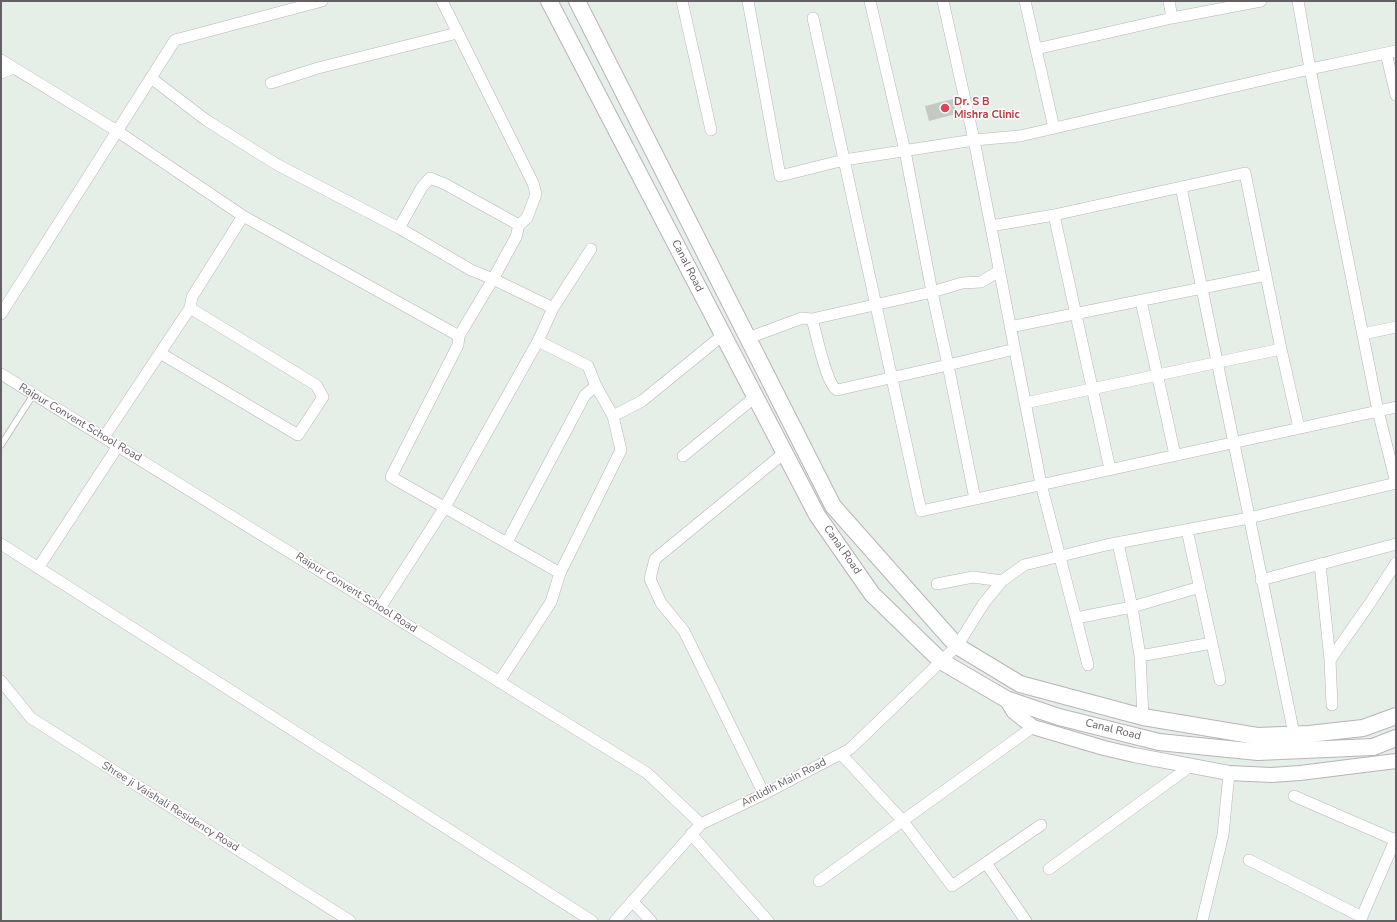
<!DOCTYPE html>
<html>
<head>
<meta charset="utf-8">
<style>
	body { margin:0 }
	#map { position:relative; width:1397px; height:922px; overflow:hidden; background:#e6eee8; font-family:"Nunito Sans",sans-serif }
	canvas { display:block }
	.frame { position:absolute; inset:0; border:2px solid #645e65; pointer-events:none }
</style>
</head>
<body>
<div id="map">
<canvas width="1397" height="922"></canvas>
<div class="frame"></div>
</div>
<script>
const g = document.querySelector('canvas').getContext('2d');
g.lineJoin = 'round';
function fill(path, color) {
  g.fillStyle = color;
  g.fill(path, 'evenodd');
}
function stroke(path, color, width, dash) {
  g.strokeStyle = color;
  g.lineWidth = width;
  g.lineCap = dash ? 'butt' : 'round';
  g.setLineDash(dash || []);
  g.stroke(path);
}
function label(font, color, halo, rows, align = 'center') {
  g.font = font + ' "Nunito Sans",sans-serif';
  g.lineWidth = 3;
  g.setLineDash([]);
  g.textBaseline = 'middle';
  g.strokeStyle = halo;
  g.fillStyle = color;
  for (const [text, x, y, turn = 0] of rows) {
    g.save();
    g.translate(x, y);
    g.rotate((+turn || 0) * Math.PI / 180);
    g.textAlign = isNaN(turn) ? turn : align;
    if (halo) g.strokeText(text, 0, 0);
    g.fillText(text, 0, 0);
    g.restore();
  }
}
fill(new Path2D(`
	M953 99 956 114 929 121 925 106Z`), '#c3cac3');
const service = new Path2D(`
	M1 445 33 395`);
const minor = new Path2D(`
	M442 1 533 183 536 194 527 218 519 225 516 237 493 279 459 336 458 345 391 477 560 573
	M682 1 711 130
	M748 1 780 176 844 160 974 140 1020 136 1310 69 1396 51
	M870 1 905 151 932 292 948 365 975 499
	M943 1 974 140 1041 484 1088 665
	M1025 1 1054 128
	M1169 1 1172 18
	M1298 1 1310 69 1378 411 1396 483
	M813 18 921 511 1396 407
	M1036 49 1172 18 1261 1
	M1386 53 1396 95
	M1 60 117 131 243 216 459 336
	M1 73 14 68
	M151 78 206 120 276 164 399 228 471 270 493 279 553 308
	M271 83 318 68 457 33
	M1181 187C1220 369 1255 552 1294 734
	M1054 215 1110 469
	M991 226 1054 215 1245 173 1281 349 1299 428
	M399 228 422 187 430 178 445 184 519 225
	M1141 301 1175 455
	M1 314 175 40 322 1
	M812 319C816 332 826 384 837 390L948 365 1015 349
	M1010 327 1266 275
	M1363 334 1396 327
	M748 338 802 318 812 319 932 292 962 283 981 282 999 271
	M160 353 298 435 323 397 316 385 190 308
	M1 374 647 773 701 824
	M1025 403 1281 349
	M613 416 642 401 723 335
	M104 437 190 308 192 297 243 216
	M683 456 755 397
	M1187 530 1220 680
	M507 542 585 395 596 386
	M1118 543 1132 607 1140 656 1143 717
	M1 544 592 921
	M1320 564 1330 660
	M38 568 118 446
	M1261 580 1396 544
	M937 584 973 577 1002 581
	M380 608 445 507 538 341 553 308 591 249
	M1076 618 1132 607 1200 587
	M1140 656 1212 643
	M1 681 31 718 350 921
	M499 682 551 602 560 573 621 450 613 416 596 386 588 366 538 341
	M1332 705 1330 660 1370 603 1396 563
	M841 754 902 820 952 886 1041 825
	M764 794 684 631 661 603 650 579 655 559 784 453
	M1294 796 1395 840
	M691 834 768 921
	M1249 860 1362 917
	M986 863 1026 921
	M1049 869 1192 765
	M819 881 1033 727
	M632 901 651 921
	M615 921 701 824 764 794 850 749 957 646 984 603 1002 581 1024 565 1106 545 1249 518 1396 483
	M1202 921 1223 835 1229 773
	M1360 921 1396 838`);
const tertiary = new Path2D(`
	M1006 699 1014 712 1033 727 1104 748 1134 755 1229 773 1271 775 1300 773 1396 761`);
const secondary = new Path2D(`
	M549 1 817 515 872 594 941 661 1006 699 1059 717 1159 742 1258 752 1373 747 1396 738
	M577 1 833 506 957 646 1020 684 1143 717 1257 736 1309 734 1363 728 1396 716`);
stroke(service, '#b9b3b9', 7);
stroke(minor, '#b9b3b9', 12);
stroke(tertiary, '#b9b3b9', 16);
stroke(secondary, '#b9b3b9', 18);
stroke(service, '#fff', 5.5);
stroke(minor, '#fff', 11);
stroke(tertiary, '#fff', 14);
stroke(secondary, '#fff', 16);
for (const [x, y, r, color] of [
	[945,108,5,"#e0444e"]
]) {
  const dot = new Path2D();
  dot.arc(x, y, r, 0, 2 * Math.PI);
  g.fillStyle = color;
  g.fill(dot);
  stroke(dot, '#fff', 1.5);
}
label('bold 11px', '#be3a42', '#fff', [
	["Dr. S B",954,102],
	["Mishra Clinic",954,115]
], 'left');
label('11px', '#645e65', '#fff', [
	["Canal Road",687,266,63],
	["Raipur Convent School Road",80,423,31],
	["Canal Road",842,550,55],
	["Raipur Convent School Road",356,593,32],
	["Canal Road",1113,730,14],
	["Amlidih Main Road",784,783,-27],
	["Shree ji Vaishali Residency Road",170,807,32]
]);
</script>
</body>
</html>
